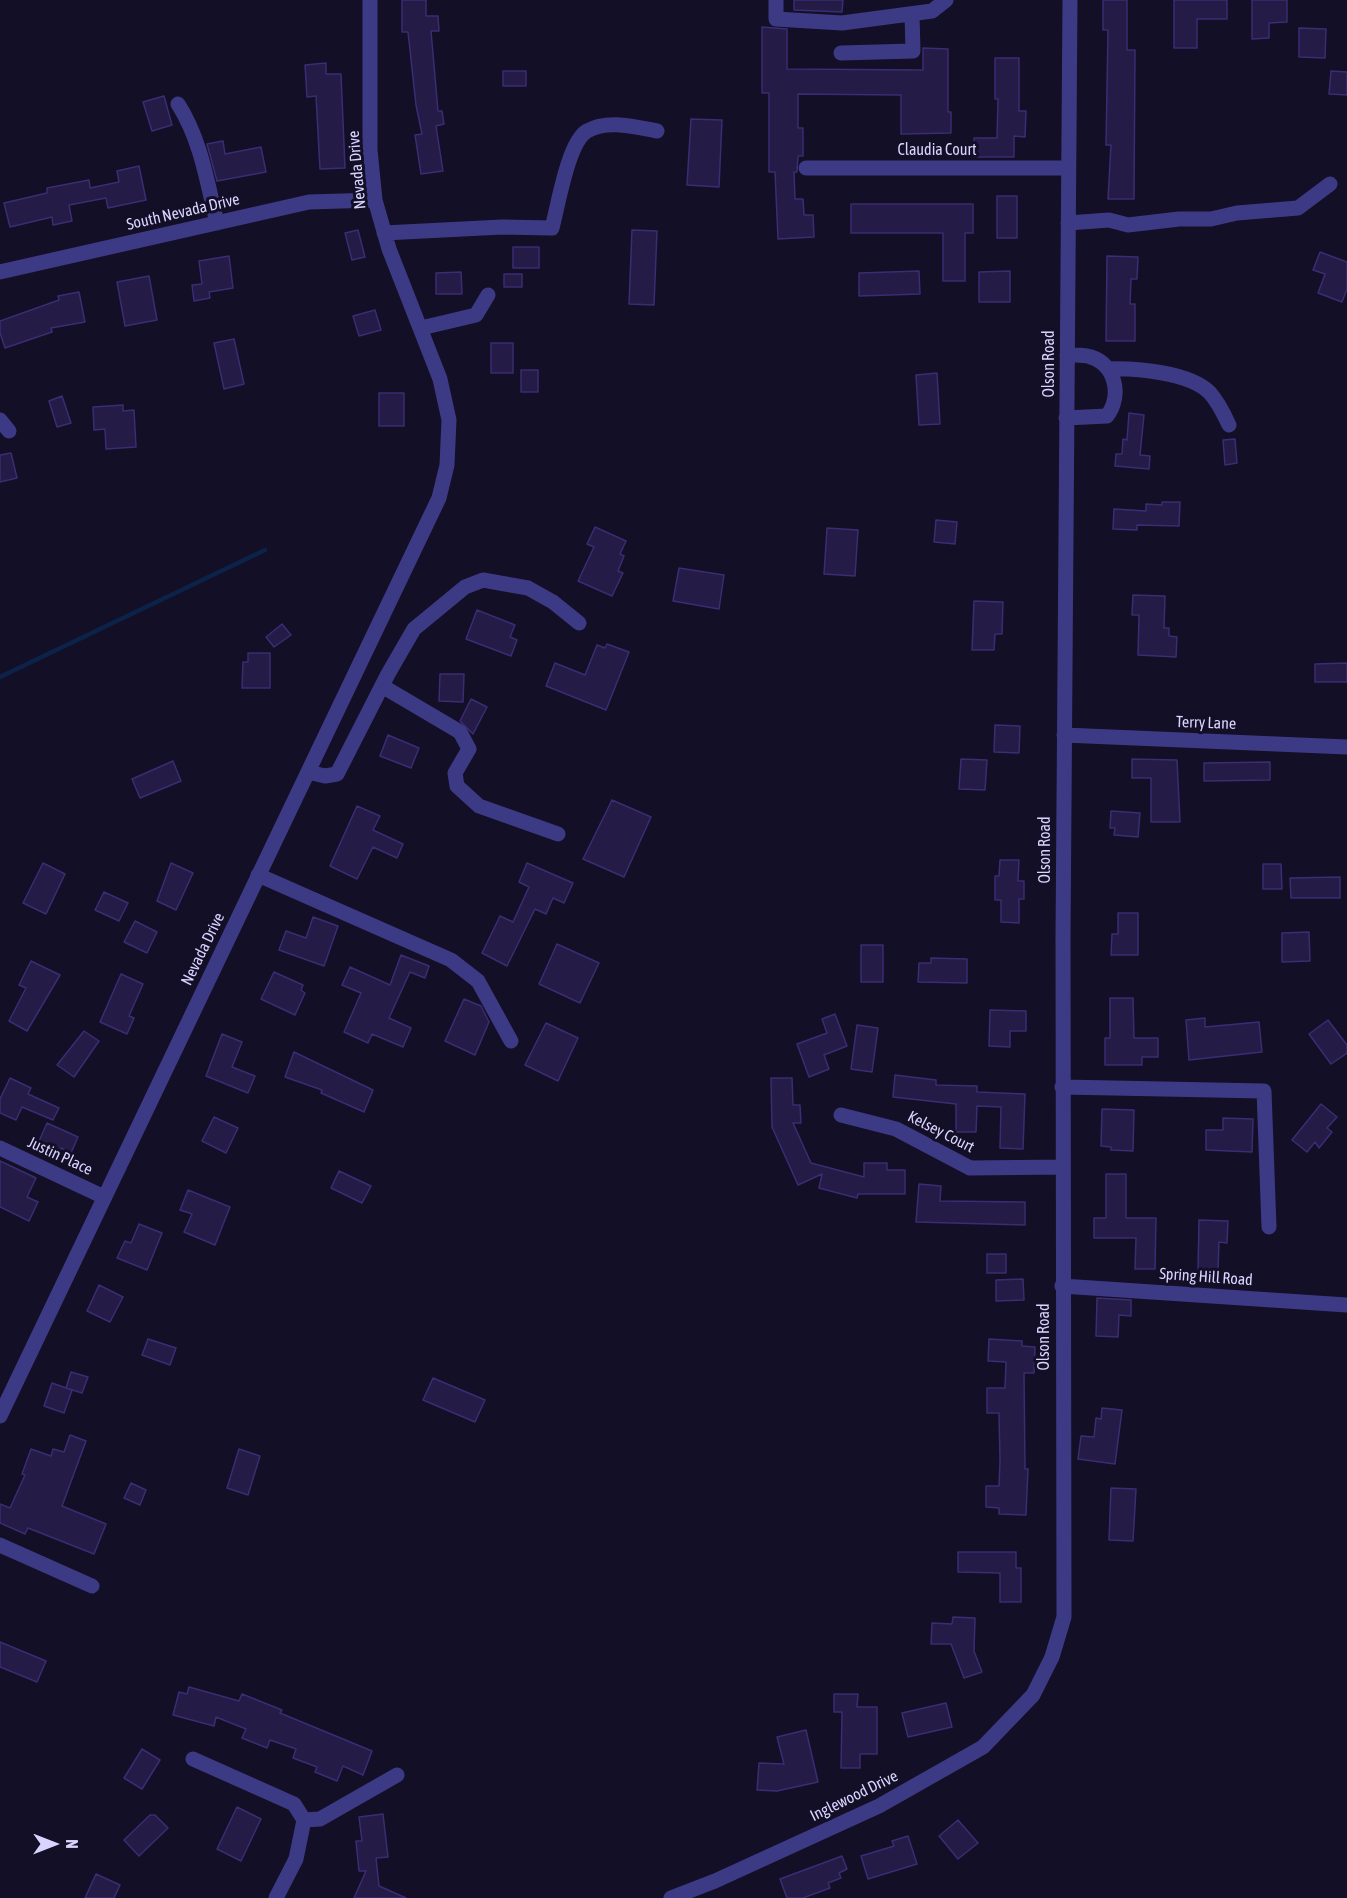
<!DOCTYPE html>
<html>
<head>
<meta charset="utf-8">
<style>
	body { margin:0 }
	#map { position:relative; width:1347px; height:1898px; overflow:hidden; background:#130f26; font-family:"Asap Condensed",sans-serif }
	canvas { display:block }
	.north { position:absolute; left:24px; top:1814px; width:60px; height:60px; -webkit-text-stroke:4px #130f26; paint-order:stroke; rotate:90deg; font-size:16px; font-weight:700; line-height:24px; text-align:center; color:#d9d4ff }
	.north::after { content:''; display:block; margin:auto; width:21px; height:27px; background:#d9d4ff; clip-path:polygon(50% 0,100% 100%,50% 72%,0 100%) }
</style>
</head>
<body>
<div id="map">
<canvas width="1347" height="1898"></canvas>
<div class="north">N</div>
</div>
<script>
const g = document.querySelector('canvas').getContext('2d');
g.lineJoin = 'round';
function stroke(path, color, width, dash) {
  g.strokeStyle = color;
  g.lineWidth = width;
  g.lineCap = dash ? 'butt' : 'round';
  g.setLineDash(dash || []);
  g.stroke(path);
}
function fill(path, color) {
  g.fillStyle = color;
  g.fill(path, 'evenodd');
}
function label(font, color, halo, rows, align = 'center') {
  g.font = font + ' "Asap Condensed",sans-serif';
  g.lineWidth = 6;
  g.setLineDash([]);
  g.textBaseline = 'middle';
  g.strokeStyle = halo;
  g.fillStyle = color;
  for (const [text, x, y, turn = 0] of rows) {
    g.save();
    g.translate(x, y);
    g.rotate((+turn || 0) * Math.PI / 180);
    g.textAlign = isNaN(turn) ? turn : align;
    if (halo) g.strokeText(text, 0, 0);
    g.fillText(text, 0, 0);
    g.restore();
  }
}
stroke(new Path2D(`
	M0 677 265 550`), '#0c2248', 4.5);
const building = new Path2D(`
	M402 0H426V16H438L439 31H431L438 111H442L444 124 436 126 443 171 421 174 415 135 422 134 416 105 408 32H402Z
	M794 0H843L842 12 794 10Z
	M1103 0H1127V50H1135L1134 199H1108L1111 145H1106L1108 30H1103Z
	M1174 0H1227V19H1197V48H1174Z
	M1252 0H1287V22L1269 23V38L1252 39Z
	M762 27 787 29V69L923 70V48L948 49V112H951V133L901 134V95L798 94V128H803V156H798L797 172H794L795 199H803L804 215H813L814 237 778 239 775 172H769V93H762Z
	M1299 28 1326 29 1325 58 1299 57Z
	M995 58H1019V111H1026L1025 137 1014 136V157H974V138H997L998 99H995Z
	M326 63V74H341L345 168 320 169 316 96 307 97 305 65Z
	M503 71H526V86H503Z
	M1331 71 1347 72V95L1329 94Z
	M164 96 172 125 152 131 143 102Z
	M691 119 722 120 719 187 687 185Z
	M223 141 225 154 261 147 266 172 217 181 207 144Z
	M139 166 146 200 108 208 106 198 69 205 72 221 53 225 52 217 10 227 4 203 47 193V188L89 180 90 188 119 182 117 171Z
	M997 196H1017V238H997Z
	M851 204H973V233H965V281H943V233H851Z
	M358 230 365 257 352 260 345 233Z
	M632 230 657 231 654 305 629 304Z
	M513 247H539V268H513Z
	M1320 252 1347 262V289L1342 302 1318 293 1325 274 1313 270Z
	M229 256 233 288 209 292 210 298 194 301 192 285 202 284 199 261Z
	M1107 256 1138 257 1137 279H1131L1130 304H1135V341H1106Z
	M919 271 920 294 859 296V273Z
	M1010 271V302H979V272Z
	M461 272 462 294H436V273Z
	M504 274H522V287H504Z
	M149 276 157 320 125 326 117 282Z
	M79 292 85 322 51 328 52 332 5 348 0 333V321L59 300 58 296Z
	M375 310 381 330 359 336 353 316Z
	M234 339 244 384 224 389 214 343Z
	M491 343H513V373H491Z
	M521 370H538V392H521Z
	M937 373 940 424 919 425 916 375Z
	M379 393H404V426H379Z
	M62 396 71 423 57 427 49 401Z
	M123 405V411L134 410 136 447 106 449 105 429 94 430 93 407Z
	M1129 413 1144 415 1140 455 1150 456 1149 469 1115 466 1116 454H1122L1123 439 1127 440Z
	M1235 439 1237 463 1225 465 1223 440Z
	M11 453 17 478 0 482V455Z
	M1162 502H1180L1179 526 1137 525V530L1113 529 1114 509 1146 511V504L1162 505Z
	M936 520 957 522 955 544 934 542Z
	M595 527 626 541 620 554 624 556 618 571 623 573 612 596 578 581 594 547 587 544Z
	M827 528 858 530 855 576 824 574Z
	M679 568 724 575 719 609 673 601Z
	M1133 595 1165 596 1164 628H1169V636L1177 637 1176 657 1138 655 1139 615H1132Z
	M974 601 1003 602 1002 634H995L994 650H972Z
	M477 610 515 625 510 637 517 640 511 656 466 639Z
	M282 624 291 635 274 647 266 637Z
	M607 644 629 652 606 710 546 686 555 663 585 675 597 645 605 648Z
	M248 653H270V688H242L243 662H248Z
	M1347 663V682H1315V664Z
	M440 674H464L463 702 439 701Z
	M471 699 487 707 473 734 460 721Z
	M995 725 1020 726 1019 753 994 752Z
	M388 735 419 748 411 768 380 756Z
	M961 759 987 760 985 790 959 789Z
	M1132 759 1177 760 1180 822H1151V778H1132Z
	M173 761 181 781 140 798 132 779Z
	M1270 762V780L1204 781V763Z
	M612 800 651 817 624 877 583 859Z
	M357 806 380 816 373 830 403 844 397 858 373 847 357 879 330 866Z
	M1111 811 1140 813 1138 837 1114 835 1115 828H1110Z
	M1000 860H1019L1018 881H1024V899H1019V923L1001 922V900H995V876H999Z
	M43 863 65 874 46 914 23 903Z
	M171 863 193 873 176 910 157 901Z
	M527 863 573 883 564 903 553 898 546 914 535 909 507 966 482 953 500 916 513 922 529 887 519 882Z
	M1263 864H1281L1282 889H1263Z
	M1340 877V898H1291L1290 878Z
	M104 892 128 903 119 921 95 910Z
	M1118 913H1138V955H1111L1112 934H1118Z
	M313 917 338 926 324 966 279 950 286 931 306 938Z
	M135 921 157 932 147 953 124 942Z
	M1309 932 1310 961 1282 962V933Z
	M557 944 599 963 580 1003 539 984Z
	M861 945H883V982H861Z
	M401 955 429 966 425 978 410 972 389 1018 411 1028 403 1047 372 1034 368 1043 344 1032 361 993 342 985 350 967 390 985Z
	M931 958 967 959V983L918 982 919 963H931Z
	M31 961 60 975 27 1031 9 1021 26 988 19 985Z
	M274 972 303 985 301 990 305 993 295 1015 261 999Z
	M121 974 143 984 129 1016 134 1018 127 1034 100 1022Z
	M1110 998H1133L1134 1038H1158V1057H1142V1065H1105V1038H1110Z
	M464 999 481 1006 489 1022 475 1055 445 1041Z
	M990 1010 1026 1011V1031H1010V1047L989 1046Z
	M835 1014 847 1046 824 1055 829 1069 809 1077 797 1044 827 1033 822 1019Z
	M1205 1018V1027L1259 1022 1262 1052 1189 1060 1186 1020Z
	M1328 1020 1347 1045V1053L1331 1064 1309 1034Z
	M546 1023 578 1038 558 1081 525 1065Z
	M857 1025 878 1028 872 1072 851 1069Z
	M84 1031 99 1041 74 1077 57 1065Z
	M222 1034 242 1042 232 1067 255 1076 248 1093 206 1076Z
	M294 1052 373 1090 364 1112 321 1093 322 1090 285 1077Z
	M895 1075 936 1080V1085L977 1086V1092L1025 1094 1023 1149 1000 1148 1001 1107 977 1106 976 1132H956V1104L893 1097Z
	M10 1078 31 1088 28 1094 59 1108 53 1120 22 1107 16 1120 0 1113V1099Z
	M771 1078H792L793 1105H800L801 1123H793L811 1163 864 1177V1163H887V1170H905V1194H858L857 1198 819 1188 822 1174 798 1185 772 1127Z
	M1321 1104 1337 1117 1327 1128 1332 1132 1319 1148 1315 1142 1307 1152 1292 1140Z
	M1102 1109 1134 1110 1133 1151 1111 1150V1147L1101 1146Z
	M214 1117 238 1128 226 1153 202 1141Z
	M1223 1118 1253 1119 1252 1152 1206 1150V1130H1223Z
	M47 1123 78 1137 71 1153 61 1148 57 1157 36 1148Z
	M0 1161 36 1178 27 1197 38 1202 29 1221 0 1207Z
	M339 1171 371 1186 362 1203 331 1188Z
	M1106 1174H1126V1218H1156L1155 1269H1135L1136 1238H1094V1218H1106Z
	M919 1184 941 1186 940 1201 1025 1202V1225L916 1222Z
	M188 1190 230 1207 215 1245 184 1232 192 1214 180 1210Z
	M1199 1220 1228 1221 1227 1243 1219 1242 1218 1271 1198 1270Z
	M139 1224 162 1233 147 1270 117 1258 125 1241 131 1243Z
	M987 1254H1006V1273H987Z
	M1023 1279 1024 1300 996 1301V1280Z
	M99 1285 123 1297 110 1322 87 1311Z
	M1097 1298 1131 1300V1316L1119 1315 1118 1337 1096 1336Z
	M148 1339 176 1348 170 1365 142 1355Z
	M989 1339 1022 1341V1346L1035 1347 1034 1373H1024L1025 1469H1028L1026 1515 999 1514V1508L986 1507V1486H999L1000 1461 999 1413H987V1388H1005L1006 1362 988 1361Z
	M71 1372 88 1377 82 1393 66 1388Z
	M433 1378 485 1400 475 1422 423 1400Z
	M52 1383 72 1390 64 1413 44 1406Z
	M1102 1408 1122 1410 1115 1464 1078 1459 1081 1436 1094 1437 1096 1418 1101 1419Z
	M70 1435 86 1441 62 1506 106 1524 94 1554 28 1528 25 1534 0 1523V1504L10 1508 25 1475 22 1474 31 1449 51 1456 53 1449 64 1452Z
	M239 1449 260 1456 248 1495 227 1488Z
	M131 1483 146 1490 140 1505 124 1498Z
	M1111 1488 1136 1489 1133 1541 1109 1540Z
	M958 1552H1016V1568H1021V1602H1000V1573L958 1572Z
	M953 1617 975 1618 974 1651 982 1672 964 1678 951 1644H931L932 1623 952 1624Z
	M0 1642 46 1661 37 1682 0 1667Z
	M189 1687 239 1701 242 1694 282 1710 280 1713 372 1751 363 1775 343 1766 337 1781 315 1772 317 1767 293 1758 296 1749 270 1740 267 1748 242 1738 246 1729 216 1717 214 1726 173 1715 179 1692 187 1694Z
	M834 1694H858L857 1707H877V1754H860V1768H841L842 1712H834Z
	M946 1703 952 1727 908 1737 902 1713Z
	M806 1730 818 1782 777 1791 757 1790 759 1763 784 1764 777 1737Z
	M142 1749 160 1760 142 1789 124 1778Z
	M237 1807 261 1819 241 1861 217 1849Z
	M383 1814 388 1857 376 1858 379 1886 406 1898H354L366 1871H359L356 1841H362L359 1817Z
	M150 1815H155L168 1828 139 1856 124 1840Z
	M958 1820 978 1843 958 1859 939 1836Z
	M908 1836 917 1864 868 1879 861 1856 894 1846 892 1841Z
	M842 1856 847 1869 839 1873 841 1878 828 1883 830 1888 803 1898H787L780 1879Z
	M96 1874 120 1885 114 1898H85Z`);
fill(building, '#241b47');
stroke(building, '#3b2d73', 1.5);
stroke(new Path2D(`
	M776 0V19L842 23 932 11 946 0
	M841 53 913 51 912 14
	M178 104C201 140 207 182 217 223
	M806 168H1068
	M1068 223 1109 220 1128 225 1179 219H1211L1237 213 1298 208 1330 184
	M384 233 502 227 552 228C558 206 568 142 587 131 608 119 635 127 657 131
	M0 272 309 202 375 200
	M421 328 476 315 488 295
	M1108 369C1134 368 1190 372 1210 393 1218 402 1224 414 1229 425
	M1066 418 1107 416C1122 396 1116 365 1091 357 1084 354 1074 355 1067 355
	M0 420 9 431
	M382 686 460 732 469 749 455 773 457 786 479 806 558 834
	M1064 735 1347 747
	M308 772 325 776 337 774 388 674 414 629 465 587 483 580 528 588 553 602 579 623
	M258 875 451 960 478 981 511 1041
	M1062 1087 1264 1091 1269 1227
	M841 1115 896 1129 970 1168 1062 1167
	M0 1148 104 1197
	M1062 1286 1347 1305
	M0 1416 439 498 447 465 449 420 440 379 389 249 375 200 370 150V0
	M0 1545 92 1586
	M193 1759 294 1804 304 1820 296 1859 276 1898
	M304 1820 320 1819 397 1775
	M671 1898 715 1881 879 1806 983 1747 1033 1695 1052 1657 1064 1617 1063 938 1070 0`), '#3d3a85', 15);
label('16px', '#d9d4ff', '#130f26', [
	["Claudia Court",937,150],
	["Nevada Drive",357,170,-95],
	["South Nevada Drive",183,212,-13],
	["Olson Road",1049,364,-90],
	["Terry Lane",1206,723,2],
	["Olson Road",1045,850,-90],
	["Nevada Drive",203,949,-64],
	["Kelsey Court",941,1132,27],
	["Justin Place",60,1156,25],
	["Spring Hill Road",1206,1277,4],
	["Olson Road",1044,1337,-90],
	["Inglewood Drive",854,1796,-26]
]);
</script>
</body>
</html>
